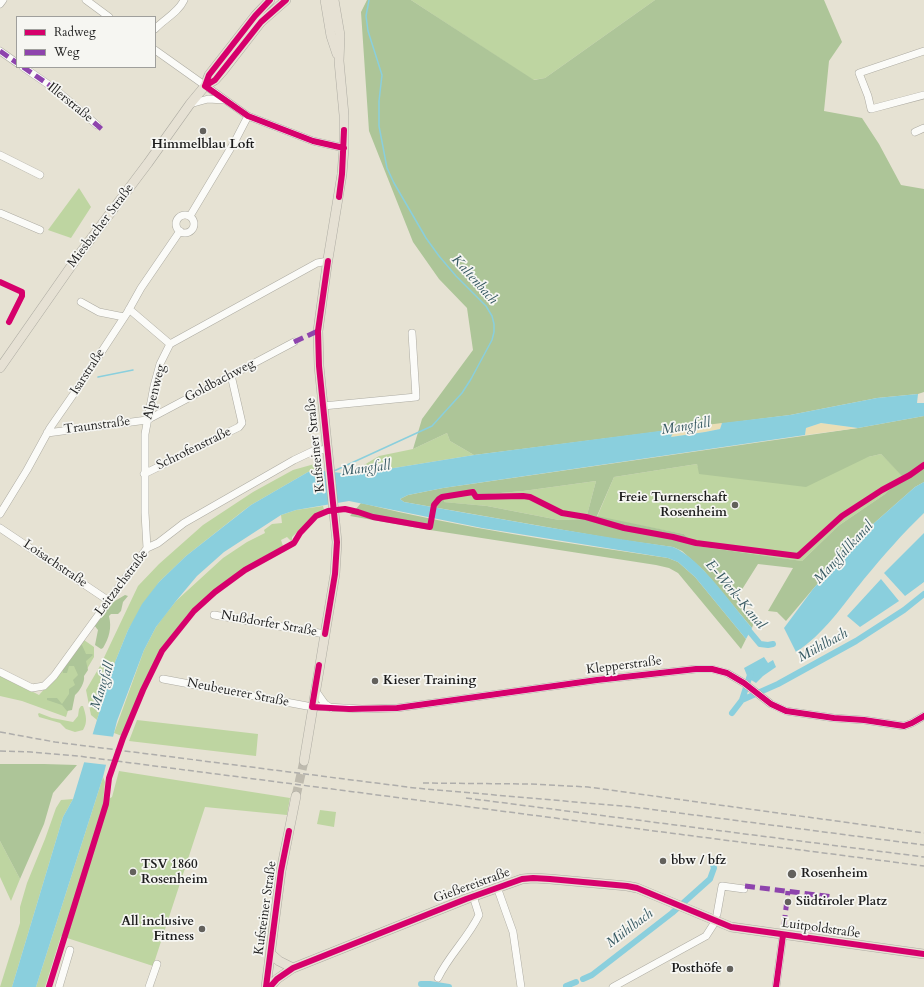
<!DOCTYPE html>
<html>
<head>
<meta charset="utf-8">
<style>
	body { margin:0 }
	#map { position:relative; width:924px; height:987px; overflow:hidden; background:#e6e2d3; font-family:Cardo,serif }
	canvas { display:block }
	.legend { position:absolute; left:16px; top:16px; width:140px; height:52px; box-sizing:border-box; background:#f6f6f2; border:1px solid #9f9f9c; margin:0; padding:5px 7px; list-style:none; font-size:12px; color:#1c1c1c }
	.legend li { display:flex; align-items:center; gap:8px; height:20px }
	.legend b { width:20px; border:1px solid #9f9f9c }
</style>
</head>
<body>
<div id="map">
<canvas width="924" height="987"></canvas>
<ul class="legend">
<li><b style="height:5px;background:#d6006c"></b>Radweg</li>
<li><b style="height:5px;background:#8e44ad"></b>Weg</li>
</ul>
</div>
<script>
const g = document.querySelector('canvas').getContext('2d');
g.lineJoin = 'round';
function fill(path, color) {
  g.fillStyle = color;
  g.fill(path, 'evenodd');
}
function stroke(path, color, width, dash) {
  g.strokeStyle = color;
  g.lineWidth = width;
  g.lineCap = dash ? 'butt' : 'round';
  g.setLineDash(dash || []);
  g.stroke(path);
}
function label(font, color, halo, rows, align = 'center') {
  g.font = font + ' Cardo,serif';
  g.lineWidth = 3.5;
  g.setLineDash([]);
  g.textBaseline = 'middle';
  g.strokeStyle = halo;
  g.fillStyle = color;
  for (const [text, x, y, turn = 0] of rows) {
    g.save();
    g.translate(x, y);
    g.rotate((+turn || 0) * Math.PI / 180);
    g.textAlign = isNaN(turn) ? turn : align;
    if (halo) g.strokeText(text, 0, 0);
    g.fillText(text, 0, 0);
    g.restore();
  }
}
fill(new Path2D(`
	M411 0H655L545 78 533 80Z
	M79 188 91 207 71 238 48 230Z
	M447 433 450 441 474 455 394 468 349 474 379 456 413 449Z
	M881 454 903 476 885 494 838 526 802 561 697 546 684 534 597 517 614 477 697 464 700 474 868 457Z
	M318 463V470L308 472 251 505 243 511 186 556 159 582 128 630 113 667 97 720 91 715 86 690 100 666 138 586 159 564 203 525 253 492 293 470Z
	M596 481 586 519 559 520 487 506 443 502 444 498 523 491Z
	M323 506 324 510 313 517 292 537V542L287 537 281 540 283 546 244 568 223 583 187 615 160 651 145 681 122 736 114 733 144 650 156 627 164 616 176 601 223 558 247 542 265 533 264 530 272 524 282 523 281 515 296 510Z
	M84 640 94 647V657L74 691 66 717 22 701 0 696V675L39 695 58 674Z
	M81 706H83C86 715 88 722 83 730L75 732 66 729 60 723 39 717 38 714 39 713 52 718 73 722 78 716 79 709Z
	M137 720 258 734 256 756 129 741Z
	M119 771 290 798 287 815 205 807 153 966 61 936 45 987H36L103 777 105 782 103 802 112 797Z
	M73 799 63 817 12 987H0L20 923V907L27 883 45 839 56 808 61 800Z
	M320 810 336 812 334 827 317 824Z
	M0 841 20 879 11 901 0 877Z`), '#bed5a1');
fill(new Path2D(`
	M367 0H411L534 80 545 78 655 0H824L842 42 829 61 824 111 862 118 879 144 901 185 924 189V392L918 394 877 398 790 415 474 455 450 441 447 433 413 449 422 419 473 350 467 308 439 279 413 242 369 131 361 12Z
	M924 416V482L915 487 864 532 813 589 786 621 777 612 768 611 793 568 758 564 736 599 754 622 752 628 704 571 682 551 673 547 615 539 404 502 400 499 408 495 443 488 858 428ZM881 454 902 476 885 494 838 526 802 561 697 546 684 534 597 516 614 477 697 464 699 474 806 487 868 457ZM596 481 586 519 559 520 487 506 444 502V498L523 491Z
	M361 503C462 528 565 543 668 558L678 562 695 577 746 639 741 649 678 573 669 568 656 565 430 530 350 516Z
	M125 595 128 596 123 602 121 611 118 614H111L109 616C112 628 109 638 103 648L101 649 95 645 98 630 94 625 105 614 108 605Z
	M82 645 86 654H92L93 655 86 661 88 670 84 676C85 682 80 691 75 695L72 710 67 711 62 705 47 700V698H57L62 704 69 694V689L75 685 73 680 78 675 74 666H69L67 673H63L62 666 77 646Z
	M0 764H44L77 765 53 793 44 824 20 879 0 841Z`), '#adc598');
fill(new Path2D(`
	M722 423 720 429 705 432 670 437 675 429Z
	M821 423 858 428 805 435 806 428Z`), '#eadeb6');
fill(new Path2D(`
	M918 394 917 403H924V416L858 428 821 423 806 428 805 435 443 488 408 495 400 499 404 502C494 518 583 534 673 547 701 559 731 604 752 628L746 639 695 577 678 562 668 558 482 528 349 501 296 510 281 515 224 552 197 576 176 601 156 627 144 650 117 721 103 777 36 987H12L63 817 73 799 113 667 128 630 142 604 159 582 186 556 251 505 308 472 318 470 349 474 394 468 474 455 675 429 671 437 705 432 720 429 722 423 790 415 877 398Z
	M924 482V513C903 533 883 556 864 579 843 605 824 634 796 652L784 628 813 589 864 532 915 487Z
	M924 533V582L905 596 884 573Z
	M881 579 899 601 860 627 847 616Z
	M764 657 768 663 773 660 776 667 763 676 756 683 748 678 744 668Z`), '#8acfdd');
fill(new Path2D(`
	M91 734 115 737 108 765 82 762Z`), '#e6e2d3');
stroke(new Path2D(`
	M98 377 133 370
	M334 471 432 426 462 393 471 379 492 340 494 332V324L492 316 486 306 456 276 439 256 426 238 394 183 387 168 379 126V101L382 75 368 31 366 16 369 0`), '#8acfdd', 1.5);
stroke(new Path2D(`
	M745 626 760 644 768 645 773 644
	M742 700 751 672
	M732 713 742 700 778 684 856 641 904 610 924 594
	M583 979 592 975 672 913 710 879 714 868 711 859
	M421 984H430L449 987
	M566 986 576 982`), '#8acfdd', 6);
stroke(new Path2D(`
	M296 796 304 761`), '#bebaae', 9, [9, 4.5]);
const minor = new Path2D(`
	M86 0 109 17
	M0 4 3 0
	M155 29C164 19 178 13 184 0
	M155 50 248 116 313 141 344 148
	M0 51 17 63
	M924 51 859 73 868 96 871 109 924 95
	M23 67 55 89 97 125
	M190 104 208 99 225 100
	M915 132 924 128
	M0 155 40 175
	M0 213 40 230
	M176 224a9 9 0 1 1 18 0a9 9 0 1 1-18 0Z
	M190 216 235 141 248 116
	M81 302 99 312 124 317
	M129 309 170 344
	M323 406 416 397 412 333
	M47 433 147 420 294 342
	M144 474 239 427 242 423 231 375
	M0 514 27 470 50 428 75 392 127 313 141 288 180 231
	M0 528 109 601
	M147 548 145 513V434L154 386 160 364 170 344 317 263 328 261
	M214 615 325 634
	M0 672 32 688 44 686 54 676 147 548 158 543 184 523 294 460 313 451 328 449
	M163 679 307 706 362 709 397 708 597 680 696 669H712L727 673 744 683 771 704 786 711 834 718 864 720 904 726 912 723 924 716
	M315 690 325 704 331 708
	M497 887 513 932 521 987
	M717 914 722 886 744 889
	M438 978C449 955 468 938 479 915L473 896
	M59 987 70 950
	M149 987 157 964
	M613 987 706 936 715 922
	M776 987 783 935`);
const major = new Path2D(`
	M325 0 331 36 337 54
	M205 86 209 75 255 16 270 0
	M0 368 81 252 148 163 190 104 205 86 215 80 223 71 261 22 286 0
	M304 761 335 574 337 542 319 366 318 331 327 265 342 174 344 148V115L339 61 340 35 334 0
	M271 954 279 961 293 968
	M266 987 281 871 296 796
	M270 987 277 979 293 968 466 899 522 879 533 878 550 879 627 886 637 888 731 927 924 954`);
stroke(minor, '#adaba2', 8);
stroke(major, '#adaba2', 10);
stroke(minor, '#fbfbf8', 7);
stroke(major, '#e6e1d4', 9);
stroke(new Path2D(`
	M0 732 55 742 415 788 633 807 924 845
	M0 751 31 752 78 756 924 866
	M423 783 531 784 588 787 924 833
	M466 798 924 857`), '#aeadab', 1.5, [6, 3]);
stroke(new Path2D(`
	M0 51 17 63
	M23 67 55 89 105 132
	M294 342 318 331
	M745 886 833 897
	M784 925 788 891
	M793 926 826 931`), '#8e44ad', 5, [10, 5]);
stroke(new Path2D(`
	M205 86 248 116 313 141 344 148
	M205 86 215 80 261 22 286 0
	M205 86 209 75 255 16 270 0
	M339 197 342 174 344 130
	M0 282 22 292V296L9 322
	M325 634 335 574 337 542 319 366 318 331 328 261
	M319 665 312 707 349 709 397 708 597 680 696 669H712L727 673 744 683 771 704 786 711 834 718 864 720 904 726 912 723 924 716
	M49 987 106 804 109 778 123 738 143 690 162 651 194 611 215 592 245 570 294 543 300 533 316 516 328 511 345 509 358 512 373 517 430 527 434 505 439 499 442 497 473 492 476 497 523 496 530 497 562 513 586 517 624 528 673 537 696 543 798 556 842 516 882 490 910 475 924 465
	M266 987 281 871 289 831
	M270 987 277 979 293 968 466 899 522 879 533 878 550 879 627 886 637 888 731 927 924 954
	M776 987 783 935`), '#d6006c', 6);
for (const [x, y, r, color] of [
	[203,131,4,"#63615c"],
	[735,505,4,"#63615c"],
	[375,681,4,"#63615c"],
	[663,861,4,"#63615c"],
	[133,872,4,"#63615c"],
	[792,874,5,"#63615c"],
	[788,902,4,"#63615c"],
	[202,929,4,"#63615c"],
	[730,969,4,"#63615c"]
]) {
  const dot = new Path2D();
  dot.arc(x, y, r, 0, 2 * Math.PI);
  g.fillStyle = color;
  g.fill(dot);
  stroke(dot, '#f6f6f2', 1.5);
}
label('13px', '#1c1c1c', '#f6f6f2', [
	["Illerstraße",70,103,39],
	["Miesbacher Straße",101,226,-53],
	["Isarstraße",88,372,-57],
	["Goldbachweg",220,381,-28],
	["Alpenweg",155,392,-76],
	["Traunstraße",97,426,-7],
	["Kufsteiner Straße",316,445,-96],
	["Schrofenstraße",194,449,-26],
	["Loisachstraße",55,564,34],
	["Leitzachstraße",122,583,-53],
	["Nußdorfer Straße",269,624,10],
	["Klepperstraße",624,666,-7],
	["Neubeuerer Straße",238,693,11],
	["Gießereistraße",472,886,-20],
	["Kufsteiner Straße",266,908,-82],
	["Luitpoldstraße",821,929,8]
]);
label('bold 13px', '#1c1c1c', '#f6f6f2', [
	["Himmelblau Loft",203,145,"center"],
	["Freie Turnerschaft",727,498,"right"],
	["Rosenheim",727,513,"right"],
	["Kieser Training",383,681],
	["bbw / bfz",671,861],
	["TSV 1860",141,865],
	["Rosenheim",141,880],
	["Rosenheim",801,874],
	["Südtiroler Platz",796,902],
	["All inclusive",194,922,"right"],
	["Fitness",194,937,"right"],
	["Posthöfe",722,969,"right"]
], 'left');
label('italic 14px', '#355861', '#f6f6f2', [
	["Kaltenbach",474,280,48],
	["Mangfall",686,427,-9],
	["Mangfall",366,469,-7],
	["Mangfallkanal",844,553,-47],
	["E-Werk-Kanal",735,595,50],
	["Mühlbach",823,646,-29],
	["Mangfall",103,686,-72],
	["Mühlbach",630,929,-37]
]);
</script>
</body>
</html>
